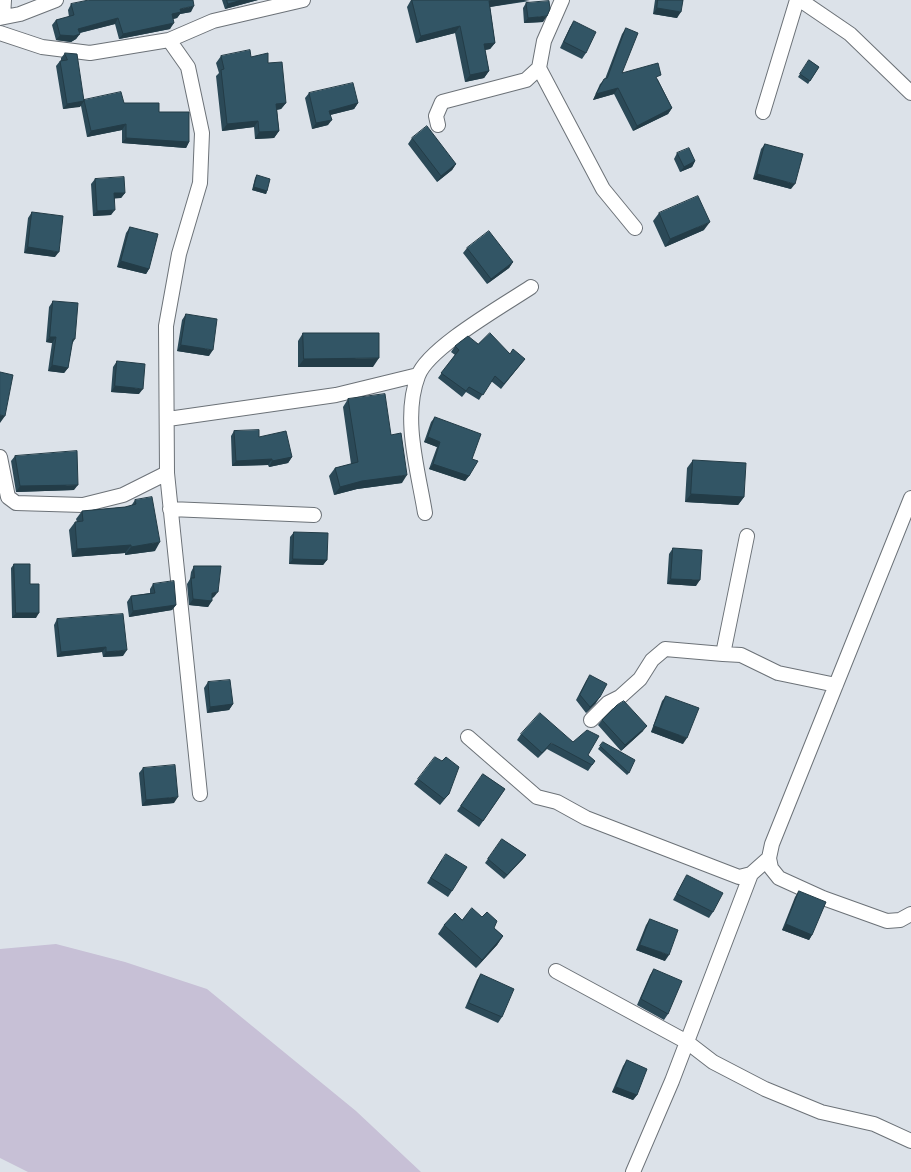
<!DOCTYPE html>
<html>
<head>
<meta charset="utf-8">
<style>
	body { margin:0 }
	canvas { display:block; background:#dce2e9 }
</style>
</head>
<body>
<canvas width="911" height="1172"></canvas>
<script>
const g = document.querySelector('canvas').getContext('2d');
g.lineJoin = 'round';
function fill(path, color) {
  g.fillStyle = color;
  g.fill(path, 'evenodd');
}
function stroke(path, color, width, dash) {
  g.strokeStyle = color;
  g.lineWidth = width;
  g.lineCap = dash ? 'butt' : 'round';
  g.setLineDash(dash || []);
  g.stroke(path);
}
fill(new Path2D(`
	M56 944 125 962 207 989 356 1111 421 1172H28L0 1158V949Z`), '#c7c0d6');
const minor = new Path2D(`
	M800 0 850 34 911 93
	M3 17 4 0
	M0 18 20 14 56 0
	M0 33 42 47 90 53 169 40 213 21 303 0
	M169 40 188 67 202 133 200 183 179 254 166 326 167 473 200 794
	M539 68 603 189 635 228
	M763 112 797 0
	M438 125 436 116 442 102 526 80 539 68 544 41 562 0
	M168 419 336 395 418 375
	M0 457 8 497 16 503 83 505 123 495 167 473
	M911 498 772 844 769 858 771 868 779 878 823 898 887 921 900 920 911 914
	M170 509 314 515
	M425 513C418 470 402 418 418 376 428 348 504 305 531 287
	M747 536 723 654 741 655 778 673 836 685
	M591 720 608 703 620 697 640 679 652 660 665 649 723 654
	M468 737 537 797 557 802 586 818 739 877 751 874 769 858
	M556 971 687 1042 713 1062 765 1089 821 1112 874 1124 911 1141
	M633 1172 672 1081 751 874`);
stroke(minor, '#6c7278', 16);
stroke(minor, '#fff', 14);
fill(new Path2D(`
	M222 0H258L225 9Z
	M411 0 530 1 490 7 495 43 490 49 485 50 489 71 484 78 465 82 455 33 416 43 407 7Z
	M655 0H683L677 18 653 14Z
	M526 3 543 22 524 23 523 8Z
	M71 4 191 12 180 14 177 18 173 19 170 29 119 39 115 24 80 33 76 39 71 42 56 40 52 25 56 20 69 17 68 10Z
	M574 21 586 53 582 59 560 48 570 27Z
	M626 28 622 73 658 80 672 108 668 114 633 131 614 94 593 100 600 84 605 79 622 34Z
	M65 53 84 100 124 103 159 112 189 142 186 148 122 143V130L87 137 81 106 63 109 56 66 60 61H61V58Z
	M221 56 251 57 268 63 286 103 281 109 277 110 279 131 274 138 255 139 254 127 222 131 216 76 219 73 216 63Z
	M809 60 819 67 808 84 798 77Z
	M309 93 358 103 354 109 330 115 328 125 312 129 305 98Z
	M412 138 456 164 452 170 437 182 408 144Z
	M765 144 791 189 753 179 761 149Z
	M677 153 695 161 692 167 680 172 674 159Z
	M257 175 267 191 266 194 252 190 255 178Z
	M95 179 125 193 121 198H115L111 215 93 216 91 184Z
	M32 212 55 257 24 253 28 218Z
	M659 213 704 230 665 247 653 221Z
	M130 227 149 269 146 274 117 267 126 233Z
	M467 248 513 262 509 268 487 284 463 253Z
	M53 301 75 339 72 344 68 368 64 373 48 371 52 343 46 342 49 307Z
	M186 314 209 356 177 351 182 320Z
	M303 333 373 367H298V341Z
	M478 344 510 354 525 359 501 389 491 381 479 400 466 392 462 397 438 378 455 355 451 352 455 346Z
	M117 361 139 394 111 392 113 367Z
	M348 399 391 435 402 483 357 489 334 495 329 476 335 468 351 464 343 407Z
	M435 417 472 459 469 476 465 481 429 469 437 447 424 442 431 422Z
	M234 431 259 437 292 457 288 463 269 467 268 465 232 466 231 436Z
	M15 456 74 490 16 492 11 461Z
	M693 460 744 497 738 505 685 502 687 468Z
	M135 500 155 551 125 555V553L72 557 69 530 75 522H77L76 519 82 511 125 507 131 506Z
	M294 532 327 560 323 565 289 564 290 537Z
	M673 548 696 586 667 584 669 554Z
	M14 564 30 584 36 618H12L11 568Z
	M194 566 214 597 212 598 208 607 189 605 187 584 190 579 191 572Z
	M153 584 176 605 172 610 129 617 127 602 131 596 150 593V589Z
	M57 619 123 656 103 657 102 652 57 657 54 625Z
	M590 675 596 703 586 713 576 700 586 681Z
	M208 682 233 704 229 710 207 713 204 688Z
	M666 696 683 744 651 732 662 701Z
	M602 720 643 731 621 751 598 725Z
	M521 734 588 755 595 761 588 771 547 749 538 758 517 740Z
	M603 742 629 773 627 775 598 749Z
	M143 768 174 803 142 806 139 773Z
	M483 774 505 789 479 827 457 811Z
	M418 779 449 794 440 805 414 784Z
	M502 839 526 855 504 879 485 863Z
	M442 859 452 891 448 897 427 883Z
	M687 875 713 912 709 918 673 900 684 880Z
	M799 891 812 935 809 940 782 930 795 897Z
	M650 919 665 961 636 950 646 925Z
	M462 920 494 928 503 936 497 945 476 968 438 934 444 925Z
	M654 969 668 1014 664 1020 637 1005 650 975Z
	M481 974 502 1017 498 1023 465 1008 477 980Z
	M627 1060 637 1095 633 1100 612 1092 623 1066Z`), '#2b4957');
fill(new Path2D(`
	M242 0H258L225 9 228 4Z
	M494 0H530L484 8 489 1Z
	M194 6 191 12 180 14 177 18 168 20 172 14 180 9Z
	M657 8 681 12 677 18 653 14Z
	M547 16 543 22 524 23 528 18Z
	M118 18 115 24 75 34 78 29Z
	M174 23 170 29 119 39 123 34Z
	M460 26 455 33 416 43 421 36Z
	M80 34 76 39 71 42 56 40 60 35Z
	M495 43 490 49 479 51 484 44Z
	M489 71 484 78 465 82 470 75Z
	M618 88 614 94 593 100 596 94Z
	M84 101 80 107 63 109 67 104Z
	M286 103 281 109 272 110 276 104Z
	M358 103 354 109 326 116 329 111Z
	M672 108 668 114 633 131 637 126Z
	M332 120 328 125 312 129 316 123Z
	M258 121 254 127 222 131 227 124Z
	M126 124 122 130 87 137 91 131Z
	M279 131 274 138 255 139 259 132Z
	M126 138 189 142 186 148 122 143Z
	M695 161 692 167 680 172 684 167Z
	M456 164 452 170 437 182 441 176Z
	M757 174 795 184 791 189 753 179Z
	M254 187 267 191 266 194 252 190Z
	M114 193H125L121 198 110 199Z
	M115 210 111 215 93 216 97 211Z
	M710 222 704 230 665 247 670 239Z
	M28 247 59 252 55 257 24 253Z
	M121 261 149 269 146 274 117 267Z
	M513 262 509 268 487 284 491 279Z
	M50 337H56L52 343 46 342Z
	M181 345 213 350 209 356 177 351Z
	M379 358 373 367H298L304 359Z
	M52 365 68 368 64 373 48 371Z
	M115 386 143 389 139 394 111 392Z
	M0 415 5 416 0 423Z
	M428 437 440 442 437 447 424 442Z
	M292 457 288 463 269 467 272 461Z
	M272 459 268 465 232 466 236 461Z
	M433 464 469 476 465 481 429 469Z
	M407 475 402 483 357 489 334 495 340 487 362 481Z
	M78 485 74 490 16 492 20 486Z
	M691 494 744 497 738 505 685 502Z
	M160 542 155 551 125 555 131 547Z
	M131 545 125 553 72 557 77 549Z
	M293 559 327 560 323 565 289 564Z
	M671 579 700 580 696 586 667 584Z
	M218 592 214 597 208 599 212 593Z
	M193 599 212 601 208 607 189 605Z
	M176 605 172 610 129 617 133 611Z
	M16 613H39L36 618H12Z
	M106 647 102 652 57 657 61 652Z
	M127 650 123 656 103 657 106 652Z
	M600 697 596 703 586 713 590 707Z
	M233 704 229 710 207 713 210 707Z
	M647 726 643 731 621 751 625 745Z
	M654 726 687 738 683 744 651 732Z
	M178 797 174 803 142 806 146 800Z
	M526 855 523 859 504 879 507 875Z
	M786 924 812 935 809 940 782 930Z
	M503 936 497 945 476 968 482 960Z
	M640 945 669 955 665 961 636 950Z
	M616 1087 637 1095 633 1100 612 1092Z`), '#233c47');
const building = new Path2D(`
	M89 0H193L194 6 180 9 181 12 172 14 174 23 123 34 118 18 78 29 80 34 74 36 60 35 56 20 74 15 71 4Z
	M227 0H242L228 4Z
	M412 0H494L489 1 495 43 484 44 489 71 470 75 460 26 421 36Z
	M658 0H683L681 12 657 8Z
	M549 1 550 9 547 16 528 18 526 3Z
	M574 21 596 32 586 53 564 42Z
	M626 28 638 33 622 73 658 63 661 75 656 77 672 108 637 126 618 88 596 94 604 79 607 78Z
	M250 50 251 57 268 53V63L282 62 286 103 276 104 279 131 259 132 258 121 227 124 221 70 224 69 221 56Z
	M65 53 77 54 84 101 67 104 60 61 67 60Z
	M809 60 819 67 810 81 800 74Z
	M353 83 358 103 329 111 332 120 316 123 309 93Z
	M121 92 124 103H159V112H189V142L126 138V124L91 131 84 100Z
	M427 126 456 164 441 176 412 138Z
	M765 144 803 154 795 184 757 174Z
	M689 148 695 161 684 167 677 153Z
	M257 175 270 179 267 191 254 187Z
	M124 177 125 193H114L115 210 97 211 95 179Z
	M698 196 710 222 670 239 659 213Z
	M32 212 63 216 59 252 28 247Z
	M130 227 158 234 149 269 121 261Z
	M489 231 513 262 491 279 467 248Z
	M53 301 78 303 75 339H73L68 368 52 365 56 337H50Z
	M186 314 217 319 213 350 181 345Z
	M303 333H379V358L304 359Z
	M490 333 510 354 513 349 525 359 504 384 495 376 483 395 469 387 466 391 441 373 459 350 455 346 460 342 468 336 478 344Z
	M117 361 145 364 143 389 115 386Z
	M0 372 13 375 5 416 0 415Z
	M385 394 391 435 401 433 407 475 362 481 340 487 335 468 358 462 348 399Z
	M435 417 481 434 472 459 478 461 469 476 433 464 440 442 428 437Z
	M259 430V437L286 431 292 457 272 461V459L236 461 234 431Z
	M77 451 78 485 20 486 15 456Z
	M693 460 746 463 744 497 691 494Z
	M152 497 160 542 131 547V545L77 549 75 522 83 521 82 511 125 507 136 504 135 500Z
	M294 532 328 533 327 560 293 559Z
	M673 548 702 550 700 580 671 579Z
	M14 564H30V584H39V613H16Z
	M194 566H221L218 592 212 593V601L193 599 191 578H194Z
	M174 581 176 605 133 611 131 596 155 593 153 584Z
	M123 614 127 650 106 652V647L61 652 57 619Z
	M590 675 607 684 600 697 590 707 580 695Z
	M230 680 233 704 210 707 208 682Z
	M666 696 699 708 687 738 654 726Z
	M624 701 647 726 625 745 602 720 617 705Z
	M540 713 573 742 587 730 599 736 588 755 595 761 592 765 551 743 542 753 521 734Z
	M603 742 635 760 629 773 600 746Z
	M435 757 442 761 446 757 459 767 449 794 444 799 418 779Z
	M175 765 178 797 146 800 143 768Z
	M483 774 505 789 483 821 461 806Z
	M502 839 526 855 507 875 488 859Z
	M446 854 467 867 452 891 431 878Z
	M687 875 723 893 713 912 677 894Z
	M799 891 826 902 812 935 786 924Z
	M472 908 482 917 487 912 497 921 494 928 503 936 482 960 444 925 455 913 462 920Z
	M650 919 678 930 669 955 640 945Z
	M654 969 682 981 668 1014 641 999Z
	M481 974 514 989 502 1017 469 1003Z
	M627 1060 647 1069 637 1095 616 1087Z`);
fill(building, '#325565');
stroke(building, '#233c47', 1);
</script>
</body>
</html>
